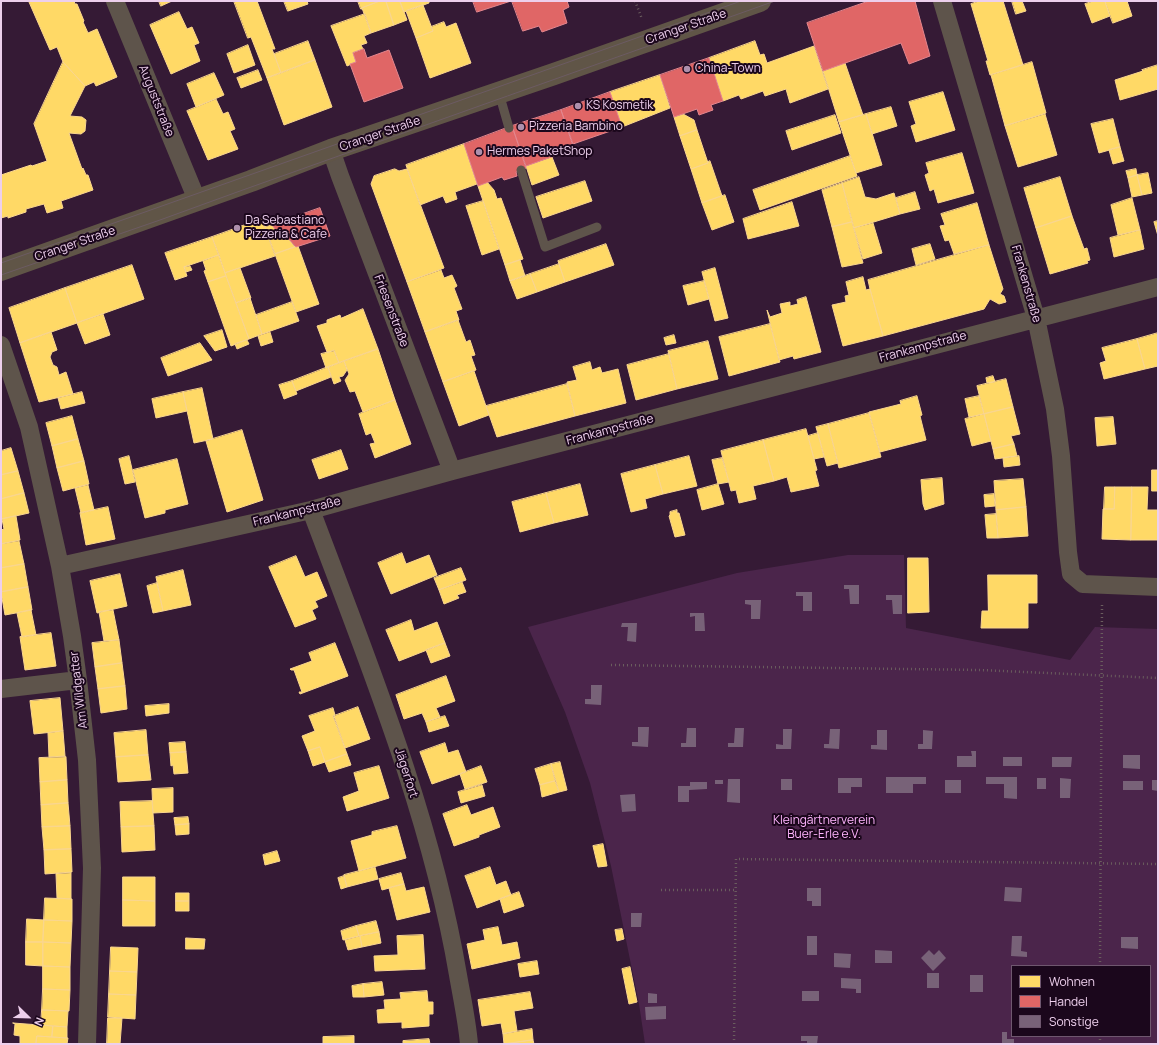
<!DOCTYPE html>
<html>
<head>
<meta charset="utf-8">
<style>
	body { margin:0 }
	#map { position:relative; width:1159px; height:1045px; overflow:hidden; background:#351a35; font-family:Manrope,sans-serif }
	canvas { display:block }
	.frame { position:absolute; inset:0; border:2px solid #edcfec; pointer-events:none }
	.legend { position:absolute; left:1011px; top:965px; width:140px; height:72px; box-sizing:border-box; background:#1b071c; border:1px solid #6f576f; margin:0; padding:5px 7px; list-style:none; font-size:12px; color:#edcfec }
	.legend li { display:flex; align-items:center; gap:8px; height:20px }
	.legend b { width:20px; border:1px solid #6f576f }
	.north { position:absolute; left:8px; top:997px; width:40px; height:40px; -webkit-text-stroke:3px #1b071c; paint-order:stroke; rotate:113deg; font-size:11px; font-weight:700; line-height:16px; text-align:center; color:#edcfec }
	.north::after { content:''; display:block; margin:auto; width:14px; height:18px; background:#edcfec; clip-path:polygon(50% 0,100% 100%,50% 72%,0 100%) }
</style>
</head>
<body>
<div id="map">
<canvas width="1159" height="1045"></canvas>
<div class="frame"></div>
<ul class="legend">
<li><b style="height:11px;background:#ffd966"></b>Wohnen</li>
<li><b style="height:11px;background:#e06666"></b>Handel</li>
<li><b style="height:11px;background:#786278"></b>Sonstige</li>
</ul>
<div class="north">N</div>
</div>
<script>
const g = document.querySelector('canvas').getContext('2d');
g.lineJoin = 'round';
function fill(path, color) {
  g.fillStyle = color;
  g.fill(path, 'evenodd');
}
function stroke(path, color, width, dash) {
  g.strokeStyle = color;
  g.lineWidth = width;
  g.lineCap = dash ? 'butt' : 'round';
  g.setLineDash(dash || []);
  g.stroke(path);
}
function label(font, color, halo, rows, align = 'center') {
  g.font = font + ' Manrope,sans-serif';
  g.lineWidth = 4;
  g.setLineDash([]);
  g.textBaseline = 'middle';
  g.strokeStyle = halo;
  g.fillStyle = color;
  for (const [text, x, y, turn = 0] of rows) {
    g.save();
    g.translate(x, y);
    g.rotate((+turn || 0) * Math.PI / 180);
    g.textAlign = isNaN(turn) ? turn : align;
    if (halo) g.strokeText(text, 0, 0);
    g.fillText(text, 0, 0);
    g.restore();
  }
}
fill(new Path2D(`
	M848 555H904L906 628 1070 660 1095 627 1158 629V1044H645L639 1004 611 866 590 783 565 712 528 627 737 573ZM1012 966H1150V1036H1012Z`), '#4b254b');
const homes = new Path2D(`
	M32 1H74L75 4H77L84 21 83 22 88 33 97 29 117 77 96 86 94 82 85 86 63 62 57 47 50 50 29 2Z
	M159 1H172L161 6Z
	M234 1H257L275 49H272L281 73 267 78 251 37 248 38Z
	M284 1H307L308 4 288 11Z
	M358 1H380L362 8V9H361Z
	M380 1H386L394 25 371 33 362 8Z
	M386 1H400L407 20 394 25Z
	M400 1H429V3L404 12Z
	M980 1H1003L1023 65 990 75 986 61H988L971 4Z
	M1012 1H1022L1026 11 1016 14Z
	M1094 1H1105L1110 16 1092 23 1085 4Z
	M1105 1H1127L1132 16 1113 23Z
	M423 5 433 31 416 38 406 11Z
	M179 12 187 29 192 27 199 43 194 45 200 61 171 74 150 25Z
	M365 14 371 33 364 36 367 43 361 45 363 49 353 53 356 62 347 66 331 26Z
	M444 22 446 27 456 23 471 63 430 78 416 38 433 31 431 27Z
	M308 41 315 60 281 73 274 54Z
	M755 41 760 55 764 54 767 63 814 46 828 89 790 103 786 89 765 96 763 91 741 99 739 95 723 101 709 58Z
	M248 45 255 65 234 73 227 54Z
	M315 60 332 107 284 125 267 78Z
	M63 62 85 86 70 116 82 117 86 120 85 131 81 134 69 133 82 169 83 168 86 175H88L93 190 61 201 63 208 47 213 44 204 26 209V212L8 218V216L1 218V175L31 165 32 166 47 161 34 124Z
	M1032 62 1046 113 1005 126 991 75Z
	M845 63 863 115 839 122 823 71Z
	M1158 65V89L1120 100 1115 80 1143 71 1142 70Z
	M258 70 262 80 241 88 237 78Z
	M214 73 224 95 196 107 187 84Z
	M660 75 670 108 622 127 610 92Z
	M943 92 955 130 916 142 911 126 916 124 909 102Z
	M216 99 223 114 228 112 235 129 230 131 238 149 208 160 187 111Z
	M891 107 897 126 872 134 866 114Z
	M683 114 694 120 697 130 680 136 674 117Z
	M866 114 882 165 856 173 839 122Z
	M1045 114 1057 155 1018 167 1005 126Z
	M835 115 841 133 792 150 786 131Z
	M1113 119 1120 147 1099 153 1091 124Z
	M697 130 708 163 691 169 680 136Z
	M464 144 477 184 455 192 457 199 446 203 443 196 420 205 406 165Z
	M1120 147 1124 161 1113 164 1109 150Z
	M962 153 974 193 938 203 934 189 930 191 925 175 929 173 926 163Z
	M850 156 857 176 760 210 753 190Z
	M552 157 559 175 532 185 526 166Z
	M710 161 722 196 702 203 691 169 708 163V162Z
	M395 169 399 171 407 169 444 268 407 282 371 184 374 176Z
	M1136 169 1137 175 1128 178 1126 171Z
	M1148 173 1152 193 1142 195 1137 175Z
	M1137 175 1142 195 1132 197 1128 178Z
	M859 177 865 197 876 199 894 193 900 214 854 228 842 183Z
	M1060 177 1072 216 1036 228 1024 188Z
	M585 181 592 201 543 218 536 197Z
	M487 182 494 190 497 199 501 198 523 259 505 265 478 186Z
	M842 183 852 222 832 227 822 190Z
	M915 192 920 209 900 214 896 198Z
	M725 195 734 222 712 230 702 203Z
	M1132 198 1140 230 1118 235 1111 205Z
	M483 201 499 249 482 255 466 206Z
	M792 202 799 226 748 239 743 219Z
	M977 203 989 245 954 254 949 240 945 241 940 226 945 225 941 214Z
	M1072 216 1084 249 1087 248 1090 260 1087 261 1088 263 1050 274 1036 228Z
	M262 219 275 256 225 273 212 237Z
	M1158 221V236L1154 222Z
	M852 222 863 263 842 267 832 227Z
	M873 223 882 253 863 259 854 228Z
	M272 225 282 238 287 237 295 247 275 254 265 227Z
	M1140 230 1144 249 1114 257 1110 238Z
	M212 237 219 255 184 267 187 276 175 280 165 253Z
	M606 244 614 265 565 282 558 261Z
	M930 244 935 259 916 265 912 249Z
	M989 245 1003 289 1000 294 1004 296 1006 302 999 304 990 299 984 309 883 336 870 289 868 280Z
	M298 246 319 304 296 312 275 254Z
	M219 255 226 276 208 282 204 271 206 270 203 261Z
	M520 260 525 276 510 281 505 265Z
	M559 264 565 282 537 292 530 274Z
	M132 265 144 299 77 323 65 288Z
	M190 266 192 270 186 272 184 267Z
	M240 268 251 298 236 303 225 273Z
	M715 268 728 318 715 321 702 272Z
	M441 270 444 278 452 275 457 286 454 288 462 309 456 311 459 320 425 332 407 282Z
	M530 274 537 292 517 299 510 281Z
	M226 276 249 339 231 346 208 282Z
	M863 277 866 290 870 289 883 336 843 346 832 305 846 302 845 296 849 295 846 282Z
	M704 281 709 299 688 305 683 286Z
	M65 288 77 323 20 343 9 308Z
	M806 297 821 352 794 359 793 356 779 360 767 310 770 317 782 313 780 304 790 302V306L798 304 797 300Z
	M250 298 262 334 249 339 236 303Z
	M292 302 299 321 262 334 256 315Z
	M363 309 378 349 339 363 334 350 327 353V352L317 326 327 323V320L340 315 341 318Z
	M103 314 110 335 85 344 77 323Z
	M458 320 466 342 470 340 475 355 471 356 476 370 443 382 425 332Z
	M770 324 780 362 729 376 719 337Z
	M222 330 227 347 215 351 204 336Z
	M51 332 57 350 52 352 50 357 53 365 57 367 59 375 66 372 73 394 39 402 20 343Z
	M270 332 273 342 261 346 258 336Z
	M1158 333V366L1145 369 1137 339Z
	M674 335 676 343 666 345 664 338Z
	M1137 339 1145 369 1104 379 1100 363 1106 361 1102 348Z
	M247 340 249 344 237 349 235 344Z
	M708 341 718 379 677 389 668 351Z
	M200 343 212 360 168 376 161 358Z
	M378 349 395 400 363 412 355 391 350 392 345 380 349 374 344 361Z
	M334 351 339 363 326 368 321 354Z
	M669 354 677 389 636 400 627 365Z
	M344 361 347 370 343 376 339 377 341 381 334 384 328 367Z
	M590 362 592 370 600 367 602 373 618 369 626 403 575 416 567 382 577 380 573 367Z
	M328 367 331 377 296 391 292 381Z
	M474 371 489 415 459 426 443 382Z
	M993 376 995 382 987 383 986 378Z
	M1006 379 1013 407 984 414 977 386Z
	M292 381 297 394 284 399 279 385Z
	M567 384 575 416 497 437 486 406Z
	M202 388 213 439 194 443 183 392Z
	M82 392 85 403 61 409 58 398Z
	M183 392 187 411 156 418 152 399Z
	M917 396 922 415 920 416 926 440 880 452 869 412 901 404 900 401Z
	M979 396 984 414 969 417 965 399Z
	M395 400 411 444 375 458 370 444 375 443 371 433 366 435 359 414Z
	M1013 407 1020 434 1011 436 1014 444 993 449 984 414Z
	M869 413 881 457 839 468 828 424Z
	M984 414 991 441 972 446 965 419Z
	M72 416 78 439 52 446 46 423Z
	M1113 417 1116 444 1097 446 1095 418Z
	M828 424 838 463 827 466 816 427Z
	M806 429 817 470 815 471 819 486 791 492 787 477 774 481 763 440Z
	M242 430 263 500 227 512 206 441Z
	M818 433 824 457 814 459 808 436Z
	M78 439 84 461 57 468 52 446Z
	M763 440 774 481 753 486 756 499 739 503 736 490 731 491 721 451Z
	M1014 444 1017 456 995 459 993 449Z
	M11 448 18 471 1 475V451Z
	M341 450 348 469 319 479 312 460Z
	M129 456 135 482 125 484 119 459Z
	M689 456 697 486 663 494 655 465Z
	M1019 456 1020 465 1004 467 1003 458Z
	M722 458 729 482 718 484 712 460Z
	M177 459 188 504 165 510V513L145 518 133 470Z
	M84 461 89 484 63 491 57 468Z
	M655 465 663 494 645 499 647 508 631 512 621 474Z
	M1152 470H1158V491H1152Z
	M18 471 24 493 1 499V475Z
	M942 478 944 504 925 510 923 504 921 480Z
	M1023 479 1026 507 996 510 994 481Z
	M580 484 588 515 554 523 546 493Z
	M718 484 724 504 702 510 697 490Z
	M88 485 94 510 81 513 75 488Z
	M1105 487H1115L1114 509H1104Z
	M1115 487H1132L1131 540 1102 539 1103 509H1114Z
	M1132 487H1148L1147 510H1158V540H1131Z
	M24 493 29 513 2 519 1 515V499Z
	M546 493 554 523 520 532 512 502Z
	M994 494 995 506 985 507 984 495Z
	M108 507 115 539 86 545 80 513Z
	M1026 507 1028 536 998 538 996 510Z
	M677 510V513H679L685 535 675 537 669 516 670 515V512Z
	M996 514 998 538H987L985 515Z
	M16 516 20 540 1 544V530L4 529 2 519Z
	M19 541 24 564 1 568V544Z
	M402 553 406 564 429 555 437 575 391 594 378 563Z
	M296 556 305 577 317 572 327 596 315 601 318 607 312 610 316 619 295 627 269 567Z
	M908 558H928L929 612 908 613Z
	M24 564 28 587 1 592V568Z
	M461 568 466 580 439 590 434 578Z
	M183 570 191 605 163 611 156 577Z
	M120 574 127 606 97 613 90 581Z
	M988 575H1037V603H1028V628H981L982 611H988Z
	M462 582 466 592 457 595 459 598 444 604 439 590Z
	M157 583 163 611 153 613 147 586Z
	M28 587 32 610 5 615 1 592Z
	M31 610 36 635 22 637 17 613Z
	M113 610 119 640 104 641 99 612Z
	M411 620 414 631 437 622 445 643 399 661 386 630Z
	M51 633 56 666 25 670 20 637Z
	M119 640 122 663 95 667 92 643Z
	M335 643 348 676 300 694 299 692H302L294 670H291L290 669 312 661 309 653Z
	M445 643 450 656 431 663 426 650Z
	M122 663 125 686 98 689 95 667Z
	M446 676 455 701 436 708 440 717 426 722 422 713 404 719 396 695Z
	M125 686 127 709 101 713 98 689Z
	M60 698 63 731 34 734 30 701Z
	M169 704V713L146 716 145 706Z
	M358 707 370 739 345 748 334 716Z
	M333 708 335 715 333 716 347 754 325 762 320 747 308 751 302 736 315 731 309 716Z
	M445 716 449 726 429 732 426 722Z
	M146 730 148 755 116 757 114 733Z
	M63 731 65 756 49 757 48 733Z
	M185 742 186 752 170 753 169 743Z
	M445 743 448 753 458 750 466 772 432 784 420 752Z
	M320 747 325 762 313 766 308 751Z
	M186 752 188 773 174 774 173 765 171 766 170 753Z
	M347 754 351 765 329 772 325 762Z
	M148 755 151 780 118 782 116 757Z
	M66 757 67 780 40 782 39 758Z
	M560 762 567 790 559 792 551 764Z
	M551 764 555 781 540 785 535 769Z
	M379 766 389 798 347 811 343 797 359 791 354 773Z
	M481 766 487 782 465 789 460 774Z
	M67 780 68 803 41 805 40 782Z
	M555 781 559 792 542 797 540 785Z
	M482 785 485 796 461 803 458 792Z
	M173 788V812L153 813 152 789Z
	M152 801 154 826 121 827 120 802Z
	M68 803 70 826 42 827 41 805Z
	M467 805 471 815 493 807 500 827 479 835V837L454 846 443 814Z
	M188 817 189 824 175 825 174 818Z
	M189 824V834L176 835 175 825Z
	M70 826 71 849 44 850 42 827Z
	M154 826 155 850 122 852 121 827Z
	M397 826 406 858 359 871 351 841 372 835V832Z
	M603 844 607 866 598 867 593 846Z
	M71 849 72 872 45 874 44 850Z
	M277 851 280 861 265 865 263 855Z
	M375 867 378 879 347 887 344 875Z
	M490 867 496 885 506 881 511 895 477 908 465 876Z
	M71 873V899L57 898 56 874Z
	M401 873 404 884 382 890 379 879Z
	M344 876 347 887 341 889 338 878Z
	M123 877H155V901L123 900Z
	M404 884 406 891 424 887 430 912 397 920 389 888Z
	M519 892 524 906 504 913 500 899Z
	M176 893H189V901H176Z
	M45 898 72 899V921L44 920Z
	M123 900 155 901V926H123Z
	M176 901H189V911H176Z
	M27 919 44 920 43 942H26Z
	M44 920 72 921 71 943 43 942Z
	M376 921 379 932 359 936 356 926Z
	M356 926 359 936 343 940 341 931Z
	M498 927 502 945 517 942 520 958 472 969 467 944 485 940 483 930Z
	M622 929 624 939 617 941 615 930Z
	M379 932 381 943 362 947 360 936Z
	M423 935 425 969 375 971 374 956 398 955 397 936Z
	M360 936 362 947 348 950 345 940Z
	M186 938 205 939 204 949H186Z
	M26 942H43V966L26 965Z
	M43 942 71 943 70 967 43 966Z
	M111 947 138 948 137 972 110 971Z
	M537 961 539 974 520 977 518 964Z
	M43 966 70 967V990L43 989Z
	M630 967 637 1002 629 1004 622 969Z
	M110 971 137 972 136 995 109 994Z
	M382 982 384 995 364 997 363 984Z
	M363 984 364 997H353L352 986Z
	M43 989 70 990 69 1011 42 1010Z
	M427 991 428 1002H433V1014H429V1026L402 1028V1022L378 1023 377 1010 385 1009 384 1000 401 999 400 993Z
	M530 992 533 1008 514 1011 517 1031 503 1034 501 1023 482 1026 478 1000Z
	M109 994 136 995 135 1019 108 1017Z
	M42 1010 68 1011 67 1027 41 1025Z
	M108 1018H122L120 1044H107Z
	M13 1023 53 1026 52 1037 37 1036 36 1044H20V1036L14 1035 15 1024Z
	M53 1026 67 1027V1038L52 1037Z
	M532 1029 533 1040 504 1044 503 1034Z
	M37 1036 68 1038 67 1044H36Z
	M354 1036V1044H323V1037Z
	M429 1039 430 1044H403V1041Z
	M533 1040 534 1044H504Z`);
fill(homes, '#ffd966');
stroke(homes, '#fad68e', 1);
const shops = new Path2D(`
	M473 1H511L477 12Z
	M512 1H567L569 7 563 10 567 23 542 32 539 26 523 31Z
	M869 1H915L930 56 909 64 901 43 823 71 807 23Z
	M364 49 367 58 389 50 403 88 364 102 350 64 356 62 353 53Z
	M709 58 723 101 711 105 713 110 699 115 697 109 674 117 660 75Z
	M610 92 622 127 573 144 561 110Z
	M561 110 574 149 526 166 512 126Z
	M512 126 526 168 516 172 517 176 504 180 502 177 478 186 464 144Z
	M320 208 330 236 296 247 287 237 282 238 272 225Z`);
fill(shops, '#e06666');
stroke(shops, '#e4868e', 1);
fill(new Path2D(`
	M844 585H859V604H850L849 589H844Z
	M796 592H812V611H803V596H796Z
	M886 595H902V614H893L892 600H886Z
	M745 600H761L760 619H751V605L745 604Z
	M690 613H704L705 631H695V616L690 617Z
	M622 623H637L636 642 627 641 628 627H621Z
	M591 685H602L601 705 585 704V699H591Z
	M638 727H649L648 747 632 746V742H638Z
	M687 728H696V747H681V743H686Z
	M735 728H744L743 747H728V743H734Z
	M783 729H792L791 749H776V744L783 745Z
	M830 729H840L839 749 824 748V744H829Z
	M877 730H887V750L871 749V745H877Z
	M923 730 933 731 932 749H918V744H923Z
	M971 751H976V767H957V756H972Z
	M1123 755H1140V769L1123 768Z
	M1003 757H1022V766H1003Z
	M1052 757H1072L1071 767H1052Z
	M886 777H926V784H913V793H886Z
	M986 777H1017V799L1004 798V784H986Z
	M838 778H862V787H851V793H838Z
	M1037 778H1046V789H1037Z
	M1060 778 1071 779 1070 798H1060Z
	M728 779H740V803L727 802Z
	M781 779H792V790H781Z
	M715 780H723V784H715Z
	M945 780H961V793H945Z
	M1152 780H1158V791L1152 790Z
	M1123 781H1143V790H1123Z
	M690 782H707V789L689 790V802H678V786H690Z
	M635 794 636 811 622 812 620 795Z
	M1005 887 1022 888 1021 902 1004 901Z
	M807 888H821V906H812V901H807Z
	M631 913H642L641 927H631Z
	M807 936H817V955H807Z
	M1012 936H1022L1021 951 1027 952V957L1011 956Z
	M1121 937H1138V949L1121 948Z
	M875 950 892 951V963H875Z
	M929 950 934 955 939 950 946 958 933 971 921 958Z
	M834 953 851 954 850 968 834 967Z
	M927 973H939V988H927Z
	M970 975H983V992H970Z
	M841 978 861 979V993H856V989L841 988Z
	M802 991H819V1001H802Z
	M648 993 657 994V1003H648Z
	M666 1006V1019L646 1020 645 1007Z
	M1002 1032H1007V1039H1014V1044H1002Z
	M801 1036H818L817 1044H807V1041H801Z`), '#786278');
stroke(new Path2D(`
	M635 1 642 19
	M611 665 980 670 1158 678
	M661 890H736
	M1100 966 1102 605
	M734 1044 736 859 1158 864
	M1100 1044V1036`), '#6a5d5e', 2.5, [1, 3]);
stroke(new Path2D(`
	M499 93 509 128
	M521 170 545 247 597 227`), '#5e544b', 9);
stroke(new Path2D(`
	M115 1 197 200
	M942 1 1036 318 1055 409 1061 456 1068 552 1071 574 1083 584 1158 587
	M331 150 340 176 452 471
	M1 345 29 427 60 566 72 636 78 680 87 760 92 868 87 1044
	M311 510C368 662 431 815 458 975 462 998 467 1021 469 1044
	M60 566 311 510 452 471 1158 287
	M1 689 78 680`), '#5e544b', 18);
stroke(new Path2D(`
	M1 270 251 181 331 150 554 74 760 1`), '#605547', 22);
stroke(new Path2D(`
	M1 263 741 1
	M1 275 160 220 240 191 775 1`), '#6c5b63', 1);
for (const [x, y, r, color] of [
	[687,69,4,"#ad90ac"],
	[578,106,4,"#ad90ac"],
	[521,127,4,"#ad90ac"],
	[479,152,4,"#ad90ac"],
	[237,228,4,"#ad90ac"]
]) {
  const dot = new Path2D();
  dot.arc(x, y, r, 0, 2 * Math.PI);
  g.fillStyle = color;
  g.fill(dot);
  stroke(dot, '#1b071c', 1.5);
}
label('12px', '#edcfec', '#1b071c', [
	["Cranger Straße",686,27,-19],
	["Auguststraße",156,101,68],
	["Cranger Straße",380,134,-19],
	["Cranger Straße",75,244,-19],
	["Frankenstraße",1026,284,74],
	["Friesenstraße",391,311,69],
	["Frankampstraße",923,347,-15],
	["Frankampstraße",610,430,-15],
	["Frankampstraße",297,512,-14],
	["Am Wildgatter",79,690,-97],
	["Jägerfort",406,773,72]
]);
label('12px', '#edcfec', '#1b071c', [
	["China-Town",695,69],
	["KS Kosmetik",586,106],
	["Pizzeria Bambino",529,127],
	["Hermes PaketShop",487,152],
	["Da Sebastiano",245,221],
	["Pizzeria & Cafe",245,235]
], 'left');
label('12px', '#ffb5fe', '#1b071c', [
	["Kleingärtnerverein",824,821],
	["Buer-Erle e.V.",824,835]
]);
</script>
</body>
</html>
